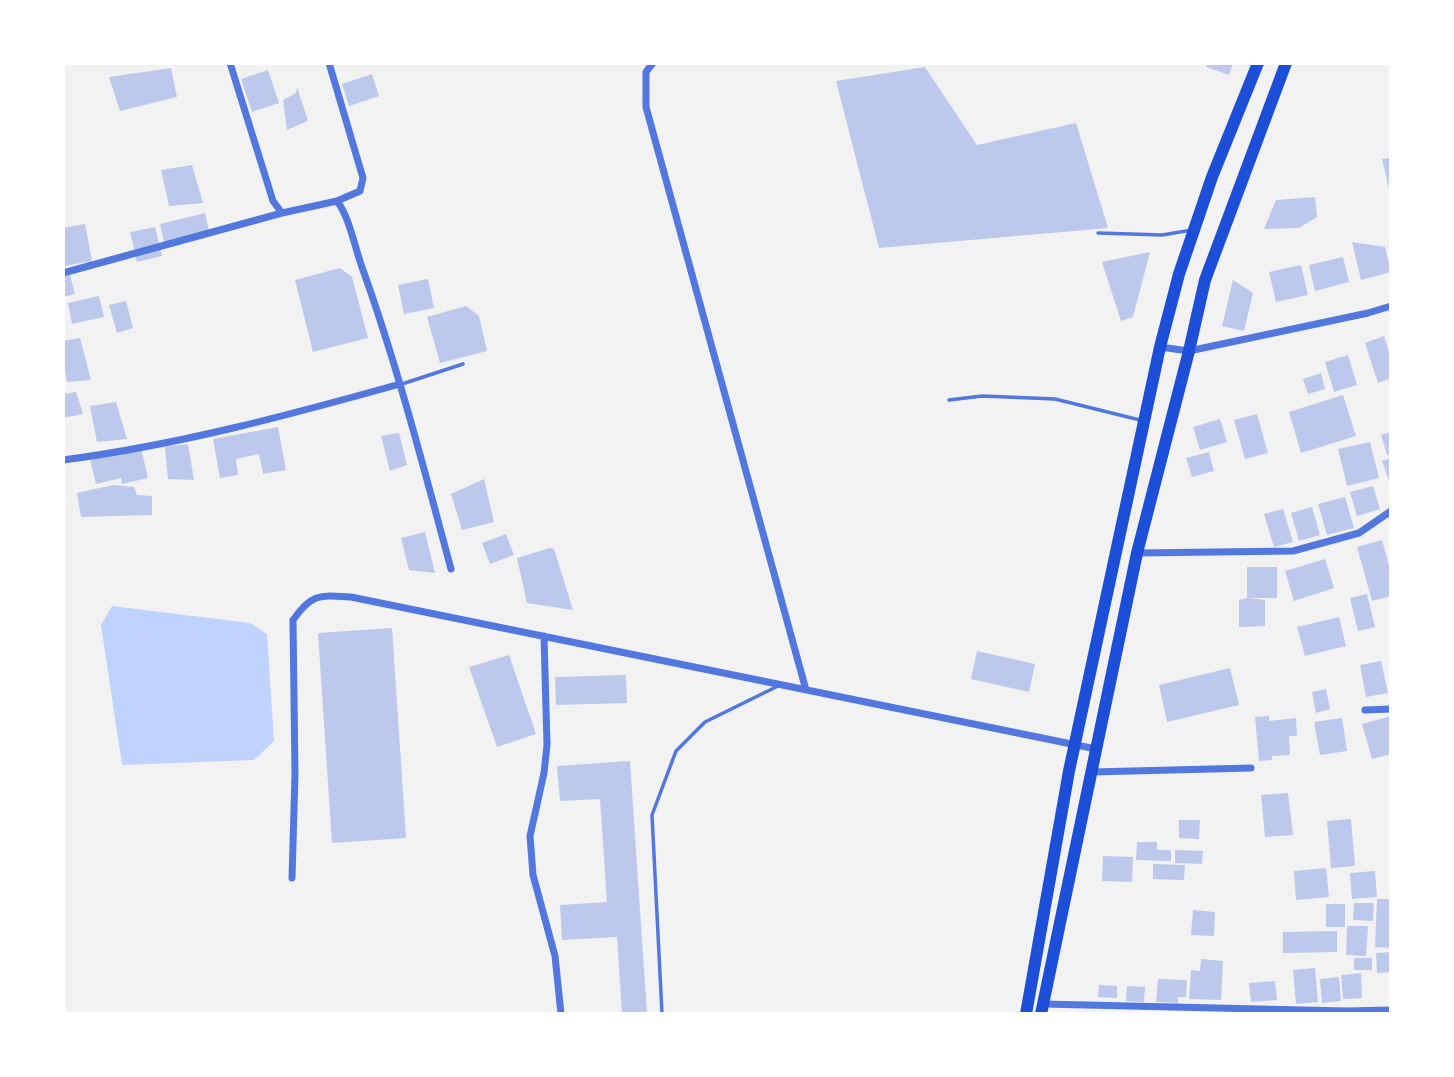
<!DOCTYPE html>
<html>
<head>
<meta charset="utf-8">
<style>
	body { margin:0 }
	#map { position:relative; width:1454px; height:1077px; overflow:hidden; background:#f2f2f2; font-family:"Nunito Sans",sans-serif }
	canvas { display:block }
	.frame { position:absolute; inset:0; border:65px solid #fff; pointer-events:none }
</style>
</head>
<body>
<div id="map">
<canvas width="1454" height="1077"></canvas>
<div class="frame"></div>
</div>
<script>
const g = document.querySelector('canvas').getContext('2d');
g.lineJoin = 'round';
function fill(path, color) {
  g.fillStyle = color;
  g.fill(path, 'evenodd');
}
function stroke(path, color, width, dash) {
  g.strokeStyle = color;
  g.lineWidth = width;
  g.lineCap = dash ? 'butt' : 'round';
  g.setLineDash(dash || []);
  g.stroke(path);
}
fill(new Path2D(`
	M112 606 250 623 267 634 274 741 254 760 122 765 101 625Z`), '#bfd3fe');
fill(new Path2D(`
	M1208 63H1233L1229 75 1206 67Z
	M925 67 977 145 1076 123 1108 228 879 248 836 81Z
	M171 68 177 97 120 111 109 77Z
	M268 70 279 103 252 112 241 79Z
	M372 74 379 96 349 106 342 84Z
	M297 87 308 121 287 130 283 100 296 93Z
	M1391 158V193H1390L1382 159Z
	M192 165 203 203 169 206 161 170Z
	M1315 197 1317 217 1299 228 1264 229 1276 200Z
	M205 213 209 231 164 242 160 224Z
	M85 224 92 261 65 266 63 228Z
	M155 227 162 256 137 262 130 232Z
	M1352 242 1385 247 1391 272 1361 280Z
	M1150 252 1133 317 1121 321 1102 262Z
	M1343 257 1349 282 1315 291 1309 265Z
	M1301 265 1308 295 1276 302 1269 272Z
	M340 268 352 277 368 338 313 352 295 280Z
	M70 275 75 294 63 297V277Z
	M428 279 434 308 404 314 398 285Z
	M1233 280 1253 293 1244 331 1222 326Z
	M99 296 104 317 72 324 68 303Z
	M126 301 133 328 117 333 109 305Z
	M466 306 479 316 487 351 440 363 427 317Z
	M1384 336 1391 358V378L1378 383 1365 343Z
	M80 338 91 380 67 382 63 360V341Z
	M1348 355 1357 385 1334 392 1325 362Z
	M1321 373 1325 389 1308 394 1303 379Z
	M76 392 83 414 63 418V394Z
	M1343 395 1356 436 1301 453 1289 412Z
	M116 402 127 439 97 442 90 406Z
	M1257 414 1268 453 1245 459 1234 420Z
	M1220 419 1227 442 1200 450 1193 427Z
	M278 427 286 470 263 474 259 454 236 459 238 475 220 478 213 439Z
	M1391 432V454L1387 455 1381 435Z
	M399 433 407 465 390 471 381 436Z
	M1370 442 1379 478 1347 486 1338 449Z
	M188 444 194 480 168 479 165 447Z
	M141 448 148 478 122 484 121 478 96 484 90 460Z
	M1209 452 1214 471 1192 477 1186 458Z
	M1391 458V480L1389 481 1382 461Z
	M484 479 494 522 462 530 451 494Z
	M113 485 134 487 137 495 152 496V515L81 517 77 493Z
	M1373 486 1380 509 1357 516 1350 492Z
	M1345 497 1354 528 1327 535 1318 504Z
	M1312 507 1320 535 1299 541 1291 513Z
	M1283 509 1293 542 1274 547 1264 514Z
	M425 532 435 573 409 570 401 538Z
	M506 534 514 555 490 564 482 543Z
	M1382 540 1391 573V596L1372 601 1357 547Z
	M550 548 554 549 573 610 527 603 517 558Z
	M1325 559 1334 588 1294 601 1285 571Z
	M1247 567H1277V598H1249L1265 600V626L1239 627V600L1247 598Z
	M1367 594 1375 627 1358 631 1350 598Z
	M1339 617 1346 646 1305 656 1297 627Z
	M392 628 406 838 332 843 318 633Z
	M977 651 1035 664 1029 692 971 679Z
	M509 655 536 734 497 747 469 667Z
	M1381 661 1388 693 1366 697 1360 665Z
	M1230 668 1239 705 1167 722 1159 685Z
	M626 675 627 703 556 705 555 677Z
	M1326 689 1330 709 1316 713 1312 692Z
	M1269 716V721L1296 718 1297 736H1289L1290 755 1272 756V760L1259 761 1255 717Z
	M1391 716V754L1372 759 1362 724Z
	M1342 718 1347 751 1320 755 1314 722Z
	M630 761 647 1014H622L617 937 562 940 560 905 607 902 600 799 560 801 557 766Z
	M1288 793 1293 835 1265 837 1261 795Z
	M1351 819 1355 866 1331 868 1327 821Z
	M1179 820H1200L1199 839 1179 838Z
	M1137 842H1157V850H1171V861L1136 860Z
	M1175 850 1203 851 1202 864 1175 863Z
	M1103 856 1133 857 1132 882 1102 881Z
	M1153 864 1185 865 1184 880 1153 879Z
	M1326 868 1329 897 1296 900 1294 871Z
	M1375 871 1377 897 1352 899 1350 873Z
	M1377 899H1391V948L1375 947Z
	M1354 903H1374L1373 921 1353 920Z
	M1326 904H1345V927H1326Z
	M1193 910 1215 912 1214 936 1191 935Z
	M1347 926H1368L1366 956 1346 955Z
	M1337 931V952L1283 953V932Z
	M1391 952V972L1377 973 1376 953Z
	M1354 958H1372V970H1354Z
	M1201 959 1223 961 1221 1000 1189 999 1191 970 1200 971Z
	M1315 968 1318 1002 1296 1004 1293 970Z
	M1361 973 1362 998 1343 999 1341 975Z
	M1339 977 1341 1001 1322 1003 1320 979Z
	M1158 979 1187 980 1186 997H1178V1003L1156 1002Z
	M1275 981 1277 1000 1251 1002 1249 983Z
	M1099 985 1117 986V998L1098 997Z
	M1127 986 1145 987 1144 1002 1126 1001Z`), '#bdc9ec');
stroke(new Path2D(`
	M1098 233 1162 235 1192 230
	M402 384 463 364
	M949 400 982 396 1055 399 1140 420
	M662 1014 652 815 676 751 705 722 778 686`), '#5277de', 3.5);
stroke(new Path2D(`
	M230 63 273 201 282 213 337 201C350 218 355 249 363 270 398 368 424 469 451 569
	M329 63 363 178 360 191 337 201
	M653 63 646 72V107L806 690
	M63 273 282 213
	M1160 347 1189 351 1368 313 1391 306
	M63 460C178 445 289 415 400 384
	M1137 553 1293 551 1359 533 1391 511
	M544 636 547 745 544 773 530 836 533 875 555 956 561 1014
	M1365 710 1391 709
	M1092 772 1251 768
	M292 878 295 775 293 620C312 593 320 595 351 597L1096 749
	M1043 1004 1346 1011 1391 1010`), '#5277de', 7);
stroke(new Path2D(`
	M1026 1014 1069 771 1160 347 1179 274 1212 177 1258 63
	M1041 1014 1137 553 1189 351 1205 280 1286 63`), '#1d4ed8', 12);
</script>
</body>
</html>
